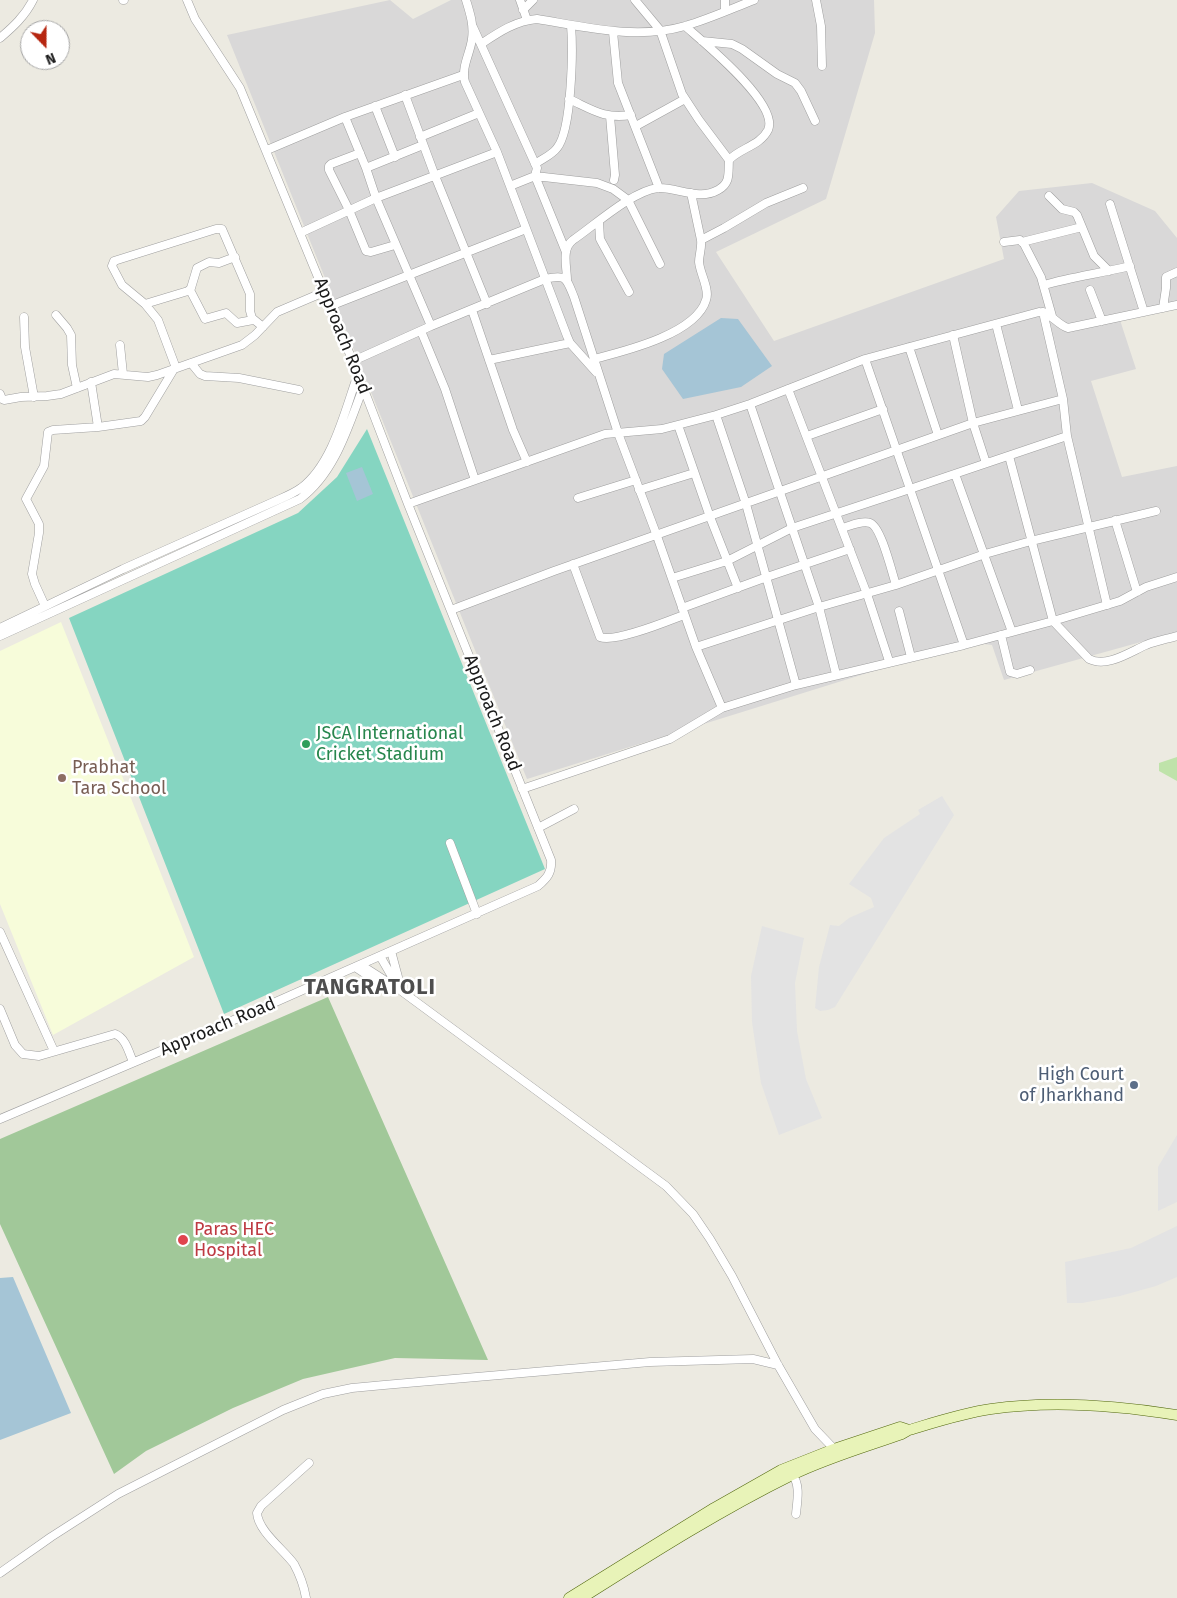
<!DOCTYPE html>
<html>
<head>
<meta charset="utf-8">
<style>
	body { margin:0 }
	#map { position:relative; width:1177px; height:1598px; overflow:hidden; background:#eceae1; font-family:"Fira Sans",sans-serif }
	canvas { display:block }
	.north { position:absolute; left:20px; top:20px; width:50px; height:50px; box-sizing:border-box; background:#fff; border:1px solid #a4a4a4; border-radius:50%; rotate:158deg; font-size:14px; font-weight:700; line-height:20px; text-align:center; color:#1b1b1b }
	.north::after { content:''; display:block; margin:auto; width:18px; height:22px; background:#b62610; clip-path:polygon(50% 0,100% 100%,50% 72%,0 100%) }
</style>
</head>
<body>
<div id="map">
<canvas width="1177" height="1598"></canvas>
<div class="north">N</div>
</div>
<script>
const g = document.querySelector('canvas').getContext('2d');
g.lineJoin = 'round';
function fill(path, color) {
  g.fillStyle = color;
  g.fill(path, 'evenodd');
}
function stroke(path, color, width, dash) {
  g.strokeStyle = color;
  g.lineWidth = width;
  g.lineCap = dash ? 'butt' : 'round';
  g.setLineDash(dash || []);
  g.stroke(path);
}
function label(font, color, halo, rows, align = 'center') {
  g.font = font + ' "Fira Sans",sans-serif';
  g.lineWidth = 5;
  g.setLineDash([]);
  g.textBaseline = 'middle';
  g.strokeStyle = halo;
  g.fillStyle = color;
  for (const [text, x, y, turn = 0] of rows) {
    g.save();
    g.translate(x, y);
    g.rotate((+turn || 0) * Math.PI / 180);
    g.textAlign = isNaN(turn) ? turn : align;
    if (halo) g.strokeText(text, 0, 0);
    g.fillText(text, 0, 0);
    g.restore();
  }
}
fill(new Path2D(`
	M390 0 413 19 451 0H874L875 33 826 199 716 252 774 341 1004 259 996 217 1019 191 1092 183 1155 211 1177 238V301L1119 317 1136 369 1091 381 1122 477 1177 466V632L1004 680 992 645 967 642 527 779 227 35Z`), '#d9d8d8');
fill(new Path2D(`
	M61 622 194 957 53 1035 0 904V651Z`), '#f7fcda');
fill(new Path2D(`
	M1177 757V781L1159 771V763Z`), '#bfe3aa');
fill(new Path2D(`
	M328 997 488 1360 395 1358 303 1379 233 1408 146 1451 114 1474 0 1224V1139Z`), '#a1c899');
fill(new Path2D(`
	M367 429 545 869 224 1014 69 618 298 513 337 477Z`), '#85d5c1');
fill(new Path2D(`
	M942 796 954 815 835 1007 828 1010 820 1011 815 1008 819 967 830 925 839 926 849 918 874 907 871 898 849 884 884 838 920 814 918 810Z
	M762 926 804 938 795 983 797 1031 806 1079 822 1118 779 1135 761 1083 752 1022 751 976Z
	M1177 1135V1202L1158 1211V1167Z
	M1177 1226V1277L1156 1286 1120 1296 1082 1303H1067L1065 1262 1131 1248Z`), '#e3e3e3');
fill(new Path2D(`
	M721 318 738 319 772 366 741 387 683 399 662 369 664 354Z
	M362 467 373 494 357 501 346 473Z
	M13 1277 71 1413 0 1440V1278Z`), '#a5c5d6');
const street = new Path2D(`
	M123 0H124
	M466 0C470 13 474 25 472 39 470 54 461 67 465 82L497 152 567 336 570 343 596 372
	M520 0 527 20
	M635 0 660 30 682 94 699 120 729 160
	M725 0V11
	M816 0 821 26 822 66
	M523 10 533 0
	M473 27 537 168 535 176 510 186
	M613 32 618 83 659 188
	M0 38C13 27 25 16 33 0
	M702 41 732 44 742 49 777 74 795 83 801 91 815 121
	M481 44C499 32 515 21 537 19 586 27 637 40 685 26 709 19 731 9 754 0
	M405 95 435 176 487 304
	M569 99C593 110 604 119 631 115
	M375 106 395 157
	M610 116 615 175 614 180
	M345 117 366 168 376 198 431 326
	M636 126 685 99
	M420 137 479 113
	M267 150 345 117 463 75
	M360 153 331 164 329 166V170L349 210 366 251 371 252 395 245
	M535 164C542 159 552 155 557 148 572 130 573 49 571 25
	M366 168 423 145
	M535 176 597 183 613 189 628 200 660 264
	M535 176 566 252
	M1049 196 1062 209 1074 212 1077 215 1094 256 1109 271
	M1110 204 1144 312
	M599 222 600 239 629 292
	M300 233 376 198 497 152
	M701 240 724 228 766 203 803 188
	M1004 242 1020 240 1024 244 1041 277 1052 316
	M1022 242 1082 227
	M567 280C567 267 561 249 573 240 595 225 632 191 658 188 677 187 699 201 718 190 731 183 728 173 729 160 740 148 760 146 768 130 780 104 703 42 685 26
	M1044 285C1072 277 1102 273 1130 266
	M190 290 205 319 226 313 237 323 253 320
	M1090 290 1102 321
	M145 304 188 291 191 288 197 268 209 262 219 263 235 257
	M330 306 526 229
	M1163 308 1166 288V277L1177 272
	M472 310 513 430 527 462
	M1043 312 1063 399 1067 436 1107 605
	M56 315 67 328 71 335 72 365 77 388
	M24 317 25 347 34 397
	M996 324 1018 410
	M421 331 445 389 475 480
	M953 335 973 423 986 463
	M120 345 123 374
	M909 347 938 435
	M594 359C625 351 696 334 706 300 710 289 700 274 699 262 699 255 702 248 701 240L691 193
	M865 359 964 645
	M489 360 570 343
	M353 361 431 326 545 279C567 274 566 278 574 297L618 433 657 536 696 647 722 708
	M191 363 200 374 205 376 239 378 299 390
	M176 368 158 320 145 304 122 285 112 266 114 261 216 229H222L250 294V311L252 318 263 327
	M91 382 98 427
	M788 389 867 594 889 661
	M0 394 2 399 4 400 21 397 47 396 61 394 114 374 148 377 157 375 242 345 255 335 277 312 324 292
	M750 404 819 607 836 674
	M716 415 746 504 796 685
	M678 425 710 517 738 588
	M807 436 883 409
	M1009 456 1053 621 1089 659C1107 668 1130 652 1146 645 1156 641 1167 639 1177 636
	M955 474 1012 632
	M639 490 694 473
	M578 498 636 480
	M408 504 605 434 662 429 716 415 750 404 865 359 1039 312C1052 313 1056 324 1068 328L1177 305
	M1115 520 1137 592
	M842 528C849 526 863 520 870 523 881 526 892 573 896 585
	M573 564 600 637C615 643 668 621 684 615
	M672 578 727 561 792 528 910 489 1067 436
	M45 606 35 584 32 574 39 533V524L26 499 44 466 48 432 53 430 98 427 141 421 145 417 174 369
	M682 608 767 577 850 549
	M451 610 554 571 973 423 1063 399
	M899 611 911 657
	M0 628 123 569 280 499C287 496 294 493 301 488 333 464 345 410 358 374
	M1001 635 1010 672 1017 674 1030 670
	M0 636 300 499C335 473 348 427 363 388
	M696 647 819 607 896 585 985 554 1031 541 1156 511
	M522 789 670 739 722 708 796 685 964 645 1053 621 1120 601 1146 587 1177 577
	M538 828 574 809
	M450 843 477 914
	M0 932 54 1051
	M391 951 398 977 396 985
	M380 956 398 987
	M361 965 400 990 666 1186 693 1214 710 1239 732 1276 778 1365 815 1429 836 1451
	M355 967 388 989H398
	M0 1009 15 1045 23 1054 39 1056 115 1034C126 1038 129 1053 133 1062
	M0 1119 262 1008 538 886C547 878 552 873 551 860L408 504 358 374 240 88 195 19 187 0
	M792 1475C801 1484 797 1502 796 1514
	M0 1573 51 1537 118 1494 283 1410 323 1394 352 1388 384 1385 650 1362 753 1359 778 1365
	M306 1598C304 1586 300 1575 294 1564 284 1550 258 1531 257 1513L261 1506 309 1463`);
const secondary = new Path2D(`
	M569 1598 714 1508 781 1470 834 1449 900 1427 909 1430
	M582 1598C650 1555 719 1511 792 1475 827 1458 865 1447 902 1434L909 1430C936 1422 963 1413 991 1409 1052 1400 1116 1405 1177 1415`);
stroke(street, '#9f9f9f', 9);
stroke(secondary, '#51670d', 11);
stroke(street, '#fff', 8);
stroke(secondary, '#e8f3b8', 10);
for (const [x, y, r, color] of [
	[306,744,5,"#2e9e5b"],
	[62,778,5,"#8d6e63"],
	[1134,1085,5,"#5c6f8a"],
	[183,1240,6,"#e0444e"]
]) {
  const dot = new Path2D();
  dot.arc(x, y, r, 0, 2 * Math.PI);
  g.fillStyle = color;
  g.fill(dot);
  stroke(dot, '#fff', 2);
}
label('18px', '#1b1b1b', '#fff', [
	["Approach Road",342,336,68],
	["Approach Road",492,713,68],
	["Approach Road",218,1027,-23]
]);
label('18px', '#27864d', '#fff', [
	["JSCA International",316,734],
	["Cricket Stadium",316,755]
], 'left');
label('18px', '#785e54', '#fff', [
	["Prabhat",72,768],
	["Tara School",72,789]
], 'left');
label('18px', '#4e5e75', '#fff', [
	["High Court",1124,1075],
	["of Jharkhand",1124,1096]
], 'right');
label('18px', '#be3a42', '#fff', [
	["Paras HEC",194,1230],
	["Hospital",194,1251]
], 'left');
g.letterSpacing = '1px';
label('bold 22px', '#4e4e4e', '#fff', [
	["TANGRATOLI",370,988]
]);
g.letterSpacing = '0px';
</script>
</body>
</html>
